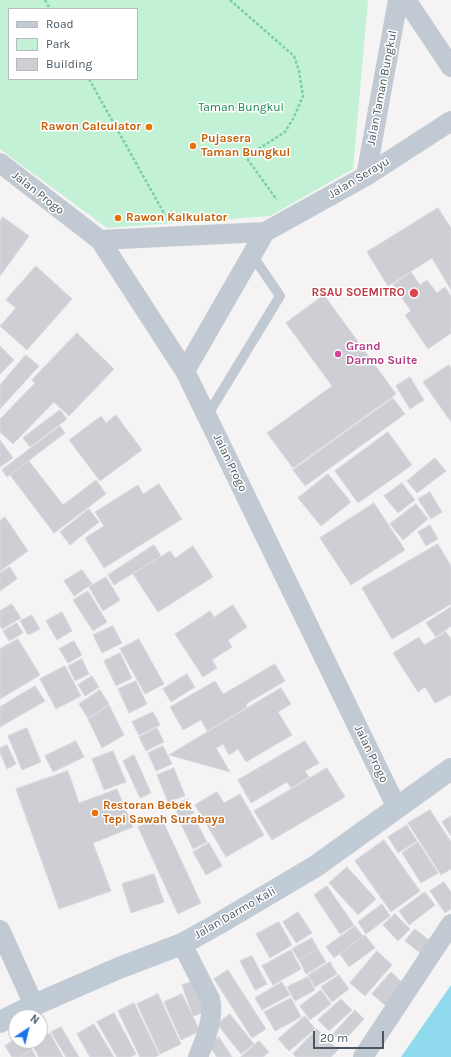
<!DOCTYPE html>
<html>
<head>
<meta charset="utf-8">
<style>
	body { margin:0 }
	#map { position:relative; width:451px; height:1057px; overflow:hidden; background:#f5f3f3; font-family:Karla,sans-serif }
	canvas { display:block }
	.legend { position:absolute; left:8px; top:8px; width:130px; height:72px; box-sizing:border-box; background:#fff; border:1px solid #b7bbc0; margin:0; padding:5px 7px; list-style:none; font-size:12px; color:#4a5661 }
	.legend li { display:flex; align-items:center; gap:8px; height:20px }
	.legend b { width:20px; border:1px solid #b7bbc0 }
	.north { position:absolute; left:8px; top:1009px; width:40px; height:40px; box-sizing:border-box; background:#fff; border:1px solid #b7bbc0; border-radius:50%; rotate:35deg; font-size:11px; font-weight:700; line-height:16px; text-align:center; color:#4a5661 }
	.north::after { content:''; display:block; margin:auto; width:14px; height:18px; background:#1a73e8; clip-path:polygon(50% 0,100% 100%,50% 72%,0 100%) }
	.scale { position:absolute; left:313px; top:1031px; width:71px; height:18px; box-sizing:border-box; border:2px solid #4a5661; border-top:0; padding-left:5px; font-size:12px; line-height:14px; white-space:nowrap; color:#4a5661; -webkit-text-stroke:3px #fff; paint-order:stroke }
</style>
</head>
<body>
<div id="map">
<canvas width="451" height="1057"></canvas>
<ul class="legend">
<li><b style="height:5px;background:#c1cbd6"></b>Road</li>
<li><b style="height:11px;background:#c3f1d5"></b>Park</li>
<li><b style="height:11px;background:#cdcfd5"></b>Building</li>
</ul>
<div class="north">N</div>
<div class="scale">20 m</div>
</div>
<script>
const g = document.querySelector('canvas').getContext('2d');
g.lineJoin = 'round';
function fill(path, color) {
  g.fillStyle = color;
  g.fill(path, 'evenodd');
}
function stroke(path, color, width, dash) {
  g.strokeStyle = color;
  g.lineWidth = width;
  g.lineCap = dash ? 'butt' : 'round';
  g.setLineDash(dash || []);
  g.stroke(path);
}
function label(font, color, halo, rows, align = 'center') {
  g.font = font + ' Karla,sans-serif';
  g.lineWidth = 3;
  g.setLineDash([]);
  g.textBaseline = 'middle';
  g.strokeStyle = halo;
  g.fillStyle = color;
  for (const [text, x, y, turn = 0] of rows) {
    g.save();
    g.translate(x, y);
    g.rotate((+turn || 0) * Math.PI / 180);
    g.textAlign = isNaN(turn) ? turn : align;
    if (halo) g.strokeText(text, 0, 0);
    g.fillText(text, 0, 0);
    g.restore();
  }
}
fill(new Path2D(`
	M0 0H368L353 169 270 216 107 228 0 149ZM9 9H137V79H9Z`), '#c3f1d5');
fill(new Path2D(`
	M451 985V1057H401Z`), '#90daee');
const building = new Path2D(`
	M438 208 451 228V290L432 258 388 286 367 252Z
	M3 217 29 236 0 276V221Z
	M36 266 72 299 27 350 0 326 16 308 6 300Z
	M411 272 420 285 427 280 437 293 445 287 451 296V333L428 349 405 315 411 311 393 285Z
	M324 295 396 394 293 468 267 433 332 386 286 323Z
	M77 333 114 369 69 416 54 402 13 444 0 432V419L35 383 32 380Z
	M0 346 14 360 0 374Z
	M26 355 39 366 0 409V385Z
	M449 365 451 368V422L423 382Z
	M410 377 424 400 410 409 396 386Z
	M393 398 405 414 305 486 293 470Z
	M60 410 67 419 30 447 23 438Z
	M116 415 142 450 100 481 69 440 101 416 106 423Z
	M60 426 65 433 7 477 2 470Z
	M388 432 412 465 358 503 335 471Z
	M0 440 13 458 0 467Z
	M435 458 446 471 417 493 407 481Z
	M29 461 63 505 96 480 106 494 54 533 10 475Z
	M328 474 351 502 321 526 298 498Z
	M402 483 415 500 398 513 384 496Z
	M159 484 182 519 104 568 85 538 104 526 95 512 138 485 143 494Z
	M430 492 442 512 431 519 418 499Z
	M374 503 405 550 351 585 320 538Z
	M416 504 428 519 403 540 390 524Z
	M89 509 99 522 70 545 60 532Z
	M5 517 28 551 0 571V521Z
	M430 525 438 539 426 546 418 532Z
	M438 544 451 566V604L392 639 362 588Z
	M154 545 161 556 114 585 108 575Z
	M193 546 213 577 158 612 133 574 170 551 175 558Z
	M10 567 17 579 0 591V573Z
	M82 570 92 584 74 596 64 581Z
	M106 577 120 600 103 611 89 587Z
	M88 591 107 622 93 631 73 600Z
	M12 604 21 618 2 629 0 626V611Z
	M233 605 247 627 228 640 232 647 212 660 217 668 203 677 175 634 210 611 214 617Z
	M451 607V626L436 637 426 623Z
	M62 612 72 631 57 640 46 621Z
	M32 615 40 629 28 635 20 621Z
	M17 623 23 633 9 641 3 631Z
	M113 626 122 643 102 653 93 635Z
	M446 632 451 639V695L435 703 425 687 418 692 393 653 419 637 424 645Z
	M18 639 40 675 0 699V649Z
	M139 639 164 684 145 694 120 649Z
	M74 641 82 655 68 663 59 649Z
	M120 653 132 678 116 686 104 661Z
	M82 659 89 674 75 681 68 666Z
	M275 664 285 681 246 704 247 707 207 731 201 720 183 730 170 707 215 681 223 694Z
	M65 666 81 696 56 709 40 679Z
	M187 674 195 687 171 702 163 689Z
	M92 676 99 687 85 696 78 685Z
	M136 681 147 704 129 713 118 689Z
	M35 686 45 701 0 727V707Z
	M281 688 291 704 278 712 292 735 246 762 238 749 229 755 223 744 216 748 230 772 169 755Z
	M100 690 109 704 88 718 79 704Z
	M109 705 124 735 102 748 88 719Z
	M153 712 160 725 139 735 132 722Z
	M27 728 41 762 22 770 8 736Z
	M157 728 164 742 146 751 139 737Z
	M76 741 84 757 53 772 45 756Z
	M305 741 319 763 305 771 309 777 291 788 287 782 251 803 238 780Z
	M7 745 16 764 7 769 0 753V748Z
	M163 746 172 764 156 771 148 753Z
	M113 751 126 782 104 790 92 759Z
	M134 755 151 793 140 798 123 761Z
	M174 768 185 796 168 802 157 775Z
	M327 768 345 797 272 840 254 811Z
	M68 771 79 803 117 789 133 827 93 843 111 891 59 909 16 789Z
	M217 792 224 803 240 794 264 835 226 857 195 805Z
	M188 799 194 813 180 819 174 805Z
	M430 810 451 842V869L441 875 408 823Z
	M451 816V836L442 822Z
	M161 817 201 903 178 914 138 827Z
	M194 817 207 842 193 849 181 824Z
	M407 825 417 841 398 853 388 837Z
	M384 840 420 891 391 912 355 861Z
	M418 842 438 873 421 883 402 853Z
	M209 843 222 866 206 875 193 852Z
	M347 867 376 899 358 915 329 883Z
	M154 874 164 902 131 913 122 884Z
	M444 882 451 892V909L445 913 430 891Z
	M327 886 354 925 340 934 314 895Z
	M425 892 435 905 409 925 399 911Z
	M382 904 390 916 366 934 358 922Z
	M298 912 312 933 296 943 283 922Z
	M395 914 410 929 398 941 383 925Z
	M279 922 292 945 270 958 256 934Z
	M355 926 363 936 334 958 326 947Z
	M415 929 429 940 420 953 405 941Z
	M365 935 375 948 349 967 340 954Z
	M312 938 318 949 299 960 292 949Z
	M318 949 326 962 306 974 299 960Z
	M291 950 301 969 273 985 262 966Z
	M377 951 392 965 365 996 350 983Z
	M252 956 267 984 255 990 240 961Z
	M330 962 337 974 315 987 308 975Z
	M228 970 266 1029 252 1038 214 979Z
	M391 972 405 985 386 1006 372 994Z
	M339 975 349 989 332 1002 321 987Z
	M308 977 315 990 295 1001 287 987Z
	M197 980 208 1011 193 1016 182 985Z
	M282 982 290 995 262 1010 255 998Z
	M321 990 331 1004 310 1020 300 1006Z
	M158 994 181 1044 160 1054 137 1004Z
	M182 994 200 1031 181 1040 164 1002Z
	M291 998 301 1017 275 1031 264 1012Z
	M341 999 352 1010 329 1031 318 1020Z
	M134 1003 159 1055 155 1057H140L118 1011Z
	M355 1010 364 1019 342 1043 333 1034Z
	M114 1013 136 1054 130 1057H117L97 1022Z
	M230 1014 254 1044 241 1054 217 1024Z
	M305 1016 315 1029 289 1051 278 1039Z
	M94 1024 114 1057H90L77 1034Z
	M61 1027 79 1057H66L51 1032Z
	M317 1029 338 1050 331 1057H296L293 1054Z
	M50 1033 63 1057H39L31 1043 36 1041H40V1039Z
	M219 1037 232 1057H217L208 1044Z
	M16 1039V1041H27L32 1049 20 1057H12L5 1046Z
	M259 1041 269 1052 263 1057H241Z
	M32 1050 36 1057H21Z`);
fill(building, '#cdcfd5');
stroke(building, '#d7d9de', 1);
stroke(new Path2D(`
	M45 0 50 9
	M230 0 294 56 299 71 303 96 294 117 285 132 246 157 277 200
	M89 79 165 215`), '#7ad0a6', 2.5, [3, 2]);
stroke(new Path2D(`
	M207 416 280 296 252 255`), '#c1cad2', 10);
stroke(new Path2D(`
	M406 0 451 67
	M0 163 100 240 185 371 397 808
	M366 176 398 0
	M100 240 265 232 366 176 451 121
	M185 371 265 232
	M0 930 34 1005
	M182 944 210 999C215 1017 205 1040 198 1057
	M363 1057 451 924`), '#c1cad2', 20);
stroke(new Path2D(`
	M0 1022 34 1005 119 968 182 944 218 924 316 866 451 769`), '#c1cbd6', 22);
for (const [x, y, r, color] of [
	[149,127,4,"#e8710a"],
	[193,146,4,"#e8710a"],
	[118,218,4,"#e8710a"],
	[414,293,5,"#e0444e"],
	[338,354,4,"#d1479c"],
	[95,813,4,"#e8710a"]
]) {
  const dot = new Path2D();
  dot.arc(x, y, r, 0, 2 * Math.PI);
  g.fillStyle = color;
  g.fill(dot);
  stroke(dot, '#fff', 1.5);
}
label('12px', '#4a5661', '#fff', [
	["Jalan Taman Bungkul",382,88,-79],
	["Jalan Serayu",359,178,-31],
	["Jalan Progo",38,193,38],
	["Jalan Progo",230,463,64],
	["Jalan Progo",371,754,64],
	["Jalan Darmo Kali",235,913,-30]
]);
label('12px', '#17864f', '#fff', [
	["Taman Bungkul",241,108]
]);
label('bold 12px', '#c56008', '#fff', [
	["Rawon Calculator",141,127,"right"],
	["Pujasera",201,139],
	["Taman Bungkul",201,153],
	["Rawon Kalkulator",126,218],
	["Restoran Bebek",103,806],
	["Tepi Sawah Surabaya",103,820]
], 'left');
label('bold 12px', '#be3a42', '#fff', [
	["RSAU SOEMITRO",405,293]
], 'right');
label('bold 12px', '#b23c85', '#fff', [
	["Grand",346,347],
	["Darmo Suite",346,361]
], 'left');
</script>
</body>
</html>
